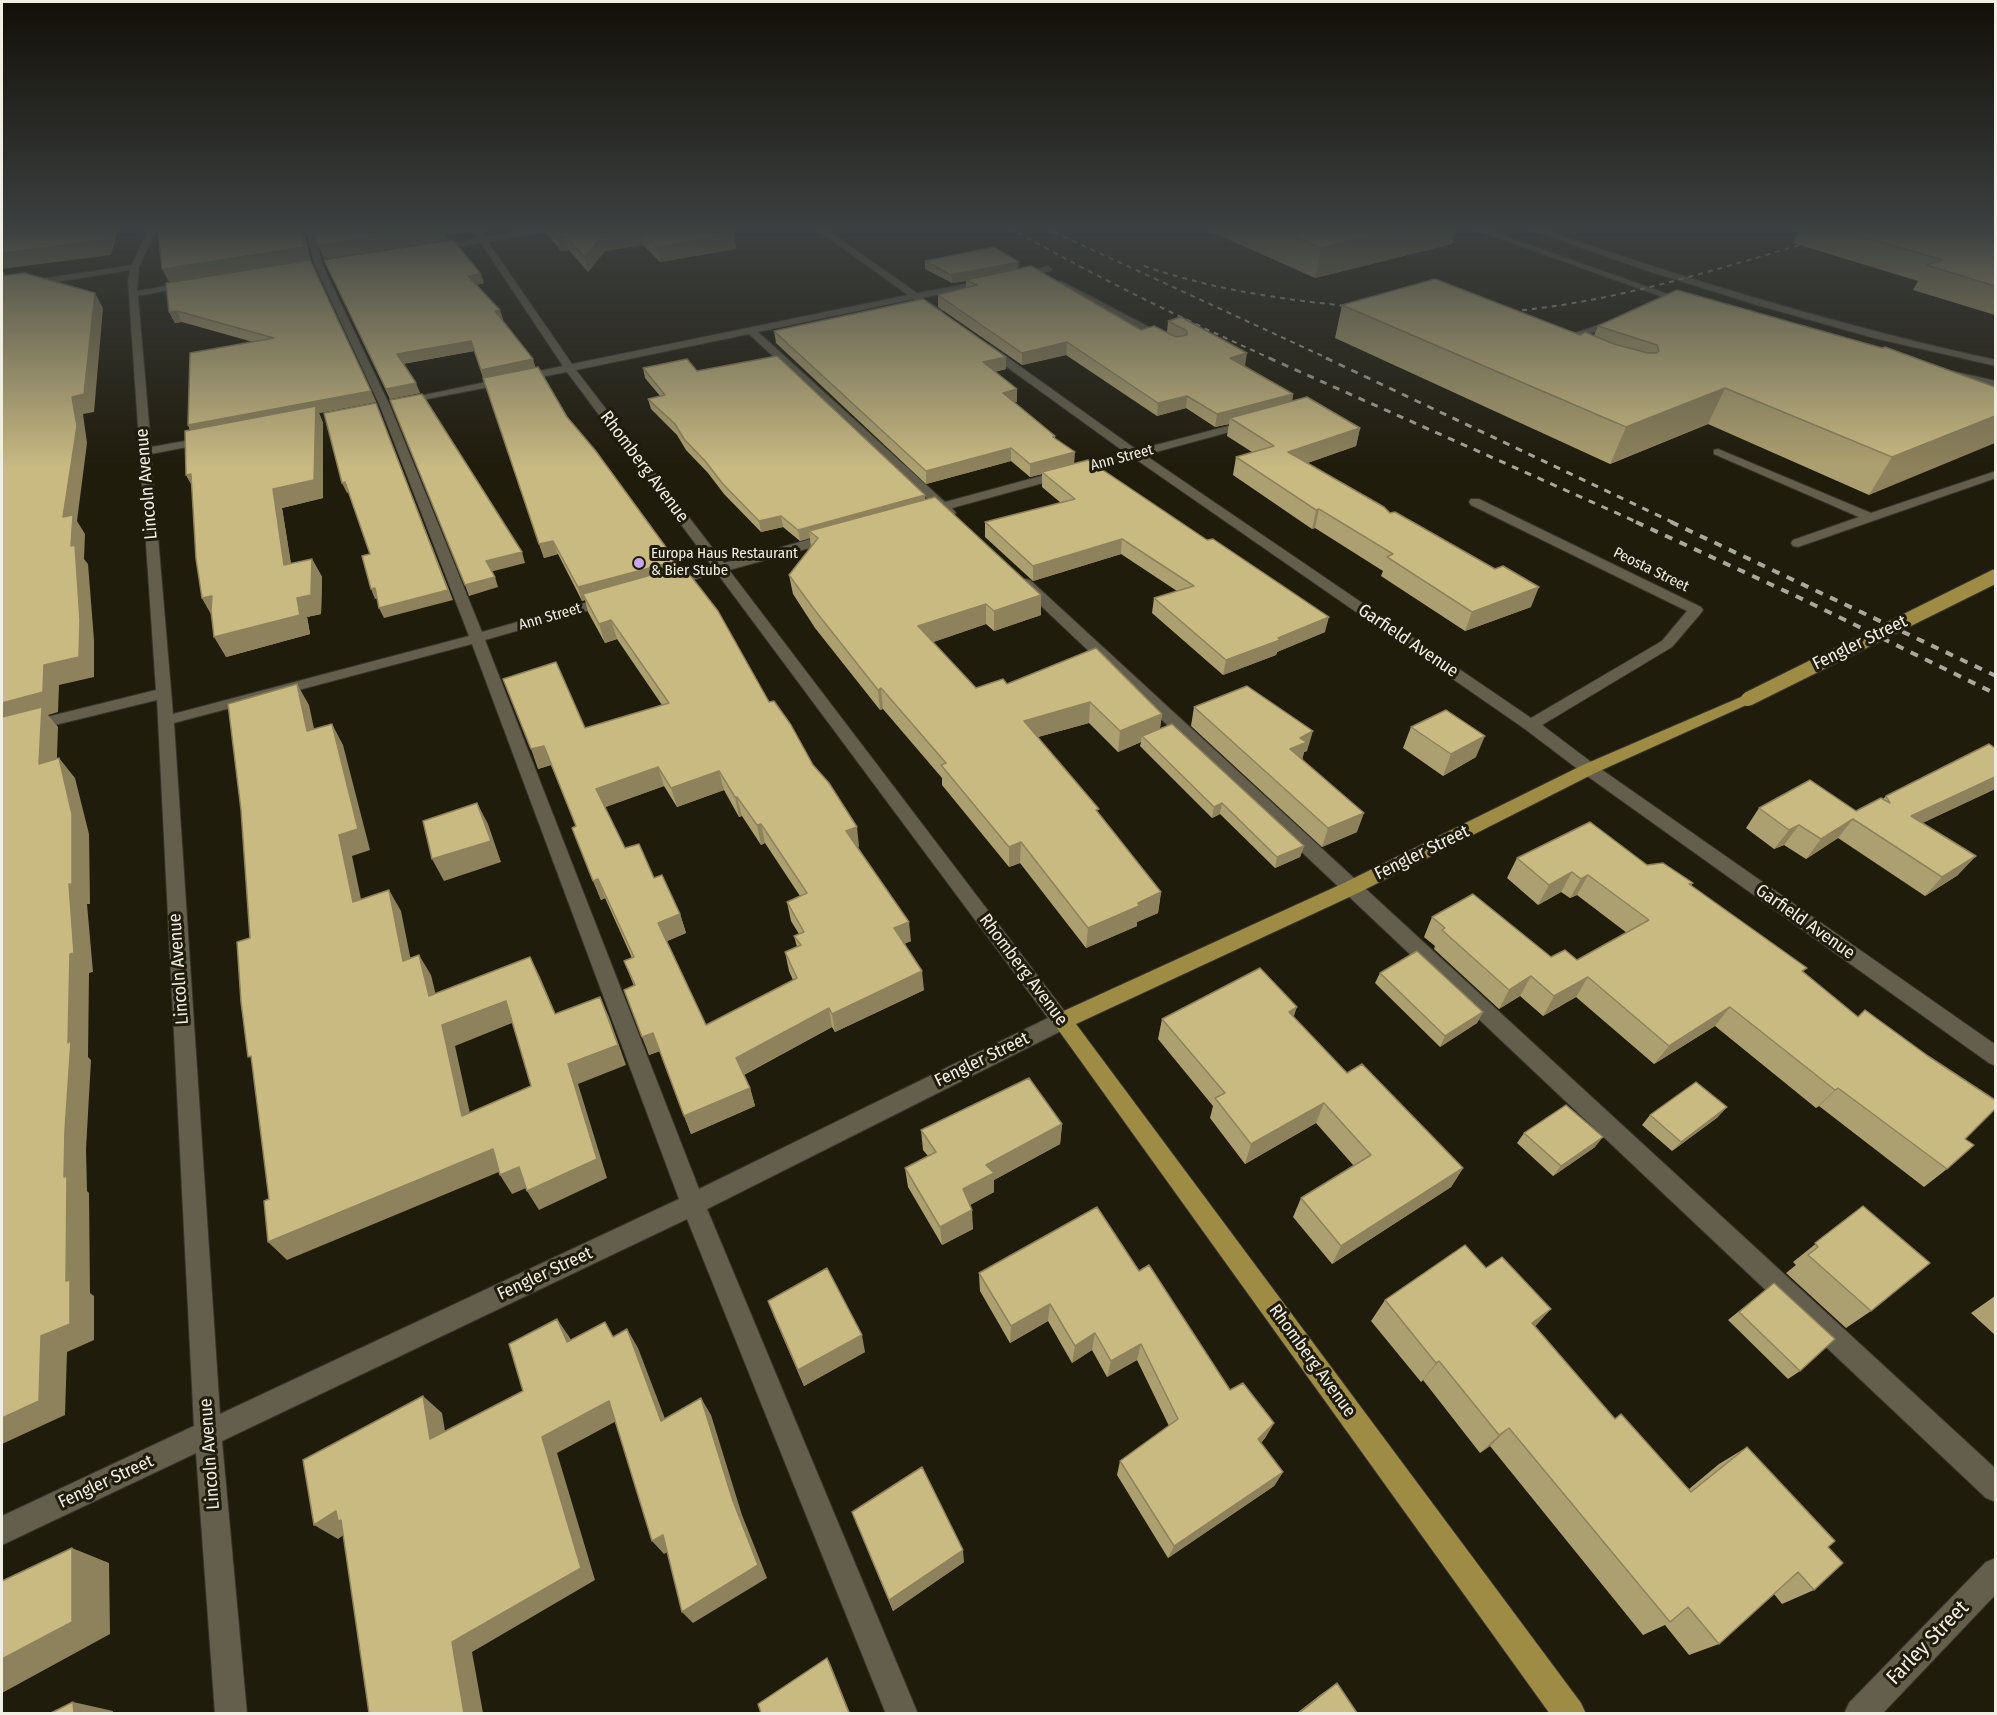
<!DOCTYPE html>
<html>
<head>
<meta charset="utf-8">
<style>
	body { margin:0 }
	#map { position:relative; width:1997px; height:1715px; overflow:hidden; background:#201c0c; font-family:"Fira Sans Condensed",sans-serif }
	canvas { display:block }
	.frame { position:absolute; inset:0; border:3px solid #f1efe4; pointer-events:none }
</style>
</head>
<body>
<div id="map">
<canvas width="1997" height="1715"></canvas>
<div class="frame"></div>
</div>
<script>
const g = document.querySelector('canvas').getContext('2d');
g.lineJoin = 'round';
function stroke(path, color, width, dash) {
  g.strokeStyle = color;
  g.lineWidth = width;
  g.lineCap = dash ? 'butt' : 'round';
  g.setLineDash(dash || []);
  g.stroke(path);
}
function fill(path, color) {
  g.fillStyle = color;
  g.fill(path, 'evenodd');
}
function label(font, color, halo, rows, align = 'center') {
  g.font = font + ' "Fira Sans Condensed",sans-serif';
  g.lineWidth = 6;
  g.setLineDash([]);
  g.textBaseline = 'middle';
  g.strokeStyle = halo;
  g.fillStyle = color;
  for (const [text, x, y, turn = 0] of rows) {
    g.save();
    g.translate(x, y);
    g.rotate((+turn || 0) * Math.PI / 180);
    g.textAlign = isNaN(turn) ? turn : align;
    if (halo) g.strokeText(text, 0, 0);
    g.fillText(text, 0, 0);
    g.restore();
  }
}
const minor = new Path2D(`
	M149 228H157L139 267 137 291 190 282 194 285 138 296 151 447 208 437 214 440 208 443 151 454 173 714 469 636 380 406 315 266 305 228H313L323 266 390 406 482 632 609 596 616 600 614 603 485 640 699 1189 1048 1018 717 573 667 587 662 586 660 583 662 580 712 566 567 372 396 405V401L400 400 563 366 481 243 434 251 430 248 478 238 471 228H479L485 237 543 228H563L488 242 572 364 908 295 815 228H824L917 293 993 279V283L923 298 942 311V315L939 316 914 299 758 332 945 502 1126 453 982 349V345H990L1137 450 1247 421H1255V425L1145 455 1531 718 1662 641 1687 611 1471 505 1469 502 1471 499H1479L1701 607 1703 610 1701 613 1672 647 1542 725 1595 765 1996 1045V1066L1989 1063 1583 773 1525 729 1134 458 952 508 956 513 950 517 940 511 929 512 927 509 929 506 934 505 749 334 576 370 724 563 829 534H839L840 537 839 540 729 570 1072 1021 1069 1027 707 1209 918 1714H886L687 1219 222 1441 247 1714H215L196 1453 2 1545V1516L194 1426 157 700 2 738V728L156 690 128 280 130 270 2 291V285L132 265ZM472 644 679 1199 220 1414 174 723Z
	M1470 228H1482L1693 303 1685 305Z
	M1526 228H1538C1689 280 1840 326 1996 360V366L1874 338 1757 305 1642 269Z
	M1048 266 1052 269 1051 271 1017 278 1013 275Z
	M1055 281H1061L1172 339 1164 341 1055 285Z
	M1619 318 1624 321 1622 323 1566 342 1563 347 1554 345 1560 338Z
	M1952 371 1996 381V387L1948 376V372Z
	M1718 449 1871 513 1996 471V478L1798 547 1793 546 1791 543 1793 540 1859 517 1714 454V450Z
	M1025 579 1030 580 1996 1469V1502L1986 1498 1020 586 1018 583Z
	M1996 1558V1594L1882 1714H1844L1849 1703 1986 1562Z`);
const major = new Path2D(`
	M1748 694 1756 699 1753 702 1595 773 1358 893 1076 1024 1581 1703 1586 1714H1550L1052 1021 1055 1015 1344 883 1583 765Z`);
stroke(minor, '#38352e', 2);
stroke(major, '#38352e', 2);
fill(minor, '#645f4c');
fill(major, '#9e8c45');
stroke(new Path2D(`
	M1009 228C1095 276 1182 319 1272 359
	M1045 228 1329 359
	M1144 266C1214 290 1285 300 1358 307
	M1502 312C1605 304 1701 274 1800 245`), '#aaa79b', 2, [5, 5]);
stroke(new Path2D(`
	M1269 358 1639 523
	M1326 358 1674 523`), '#aaa79b', 3, [7, 7]);
stroke(new Path2D(`
	M1636 522 1798 597 1996 694
	M1671 522 1996 676`), '#aaa79b', 4, [8, 8]);
const majorBridge = new Path2D(`
	M1748 699 1996 576`);
stroke(majorBridge, '#38352e', 16, []);
stroke(majorBridge, '#9e8c45', 14);
fill(new Path2D(`
	M545 228H727L734 234 736 249 660 262 643 245 605 251 588 272 569 250 561 251 546 233Z
	M1215 228H1456L1452 244 1315 278 1214 233Z
	M1800 228H1995V315L1913 290 1918 281 1793 243Z
	M303 229 311 261 376 402 319 413 323 423V498L282 508 291 564 312 559 322 577 321 614 307 617 310 634 226 657 211 614 202 598 192 485 186 475 190 430 188 425 253 342 182 322 175 323 169 312V282Z
	M324 260 484 283 476 285 503 319H502L535 367 567 417 678 568 813 765 859 846 858 847 911 941 904 944 924 990 835 1032 832 1027 744 1075 750 1088 755 1106 691 1134 660 1051 649 1055 634 986 624 961 632 958 605 898 601 900 572 828 576 826 551 765 538 769 585 728 662 705 617 639 605 643 588 612 585 600 582 601 558 554 544 558 474 351 403 364 420 393 390 399ZM664 786 677 807 724 790 739 817 742 816 761 845 765 843 800 896 787 902 791 921 799 934 794 936 797 947 785 952 789 971 793 980 706 1025 667 941 686 933 680 914 654 878 625 848 605 807Z
	M925 261 1018 269 1141 330 1167 332 1168 321 1181 317 1245 366H1244L1293 394 1292 402 1360 428 1356 446 1307 463 1390 513 1531 607 1465 631 1381 576 1383 571 1315 528 1312 529 1233 475 1236 457 1252 452 1227 436 1229 424 1215 427 1186 408 1157 416 1066 355 1022 365 938 307V295L966 288V281L952 283 925 269Z
	M1342 305 1580 335 1594 336 1598 326 1995 387 1869 495 1708 424 1610 464 1335 338Z
	M774 331 1006 357V369L995 372 1017 402H1014L1055 436V438L1074 464 1325 632 1277 652 1276 655 1223 675 1152 613 1154 598 1177 591 1121 554 1033 581 985 537V522L1061 503 1042 487V474L1030 477 1011 461 926 484 776 343Z
	M643 368 697 371 925 500 1041 615 994 631 986 624 933 642 976 688 1007 684 1162 714 1160 728 1304 846 1300 857 1275 868 1220 814 1212 818 1140 746 1141 742 1118 752 1089 723 1038 737 1161 892 1158 913 1137 922V926L1086 948 1020 863 1009 867 942 785V778L883 709 880 710 815 628 793 594 789 575 811 547 810 538 800 541 783 527 761 532 724 494 708 473 686 450 677 435 651 409 648 399 660 396 645 378Z
	M1194 707 1307 751 1304 752 1302 760 1357 832 1322 847 1191 726Z
	M1411 727 1476 757 1443 776 1403 748Z
	M1995 748V789L1922 823 1958 875 1925 896 1838 838 1806 859 1784 845 1774 849 1746 828 1759 808 1856 811 1883 799 1886 796Z
	M1517 858 1647 865 1693 883 1691 886 1804 972 1965 1139 1947 1169 1924 1187 1819 1106 1816 1108 1715 1026 1654 1064 1576 997 1543 1016 1520 996 1499 1009 1434 949 1435 946 1424 937 1432 917 1551 957 1577 960 1627 933 1577 895 1570 898 1561 892 1538 905 1507 878Z
	M1380 973 1483 1012 1477 1023 1440 1047 1375 983Z
	M1294 1017 1347 1073 1463 1168 1451 1187 1332 1264 1293 1217 1301 1198 1354 1166 1316 1123 1245 1164 1210 1118 1213 1106 1158 1039 1162 1019Z
	M1650 1115 1718 1117 1672 1151 1642 1125Z
	M1062 1124 1060 1144 994 1180V1192L970 1205 973 1229 942 1245 908 1187 905 1168 928 1156 923 1150 921 1130Z
	M1524 1133 1595 1147 1553 1176 1517 1143Z
	M1863 1206 1871 1311 1846 1328 1786 1273 1796 1265 1793 1262Z
	M1139 1271 1230 1390 1274 1423 1265 1438 1261 1443 1283 1472 1274 1486 1168 1558 1117 1475 1120 1461 1169 1426 1137 1360 1107 1377 1092 1350 1072 1363 1048 1321 1010 1343 980 1291 979 1273Z
	M1774 1283 1800 1371 1788 1379 1728 1320Z
	M1995 1296V1335L1971 1313Z
	M1385 1300 1535 1326 1615 1419 1689 1489 1719 1464 1747 1447 1828 1547 1814 1590 1782 1604 1774 1594 1719 1644 1689 1655 1665 1625 1643 1635 1490 1446 1480 1453 1423 1380 1421 1382 1371 1321Z
	M768 1301 865 1352 804 1386 775 1319Z
	M852 1512 964 1562 893 1611Z
	M1337 1683 1357 1713H1297L1320 1695Z`), '#ada070');
fill(new Path2D(`
	M107 228H119L111 255 2 269 9 282 2 283V253Z
	M301 228H303L311 261 170 284 162 269Z
	M432 228H470L471 231 446 235 448 240 324 259 318 245Z
	M1404 228H1456L1452 244 1315 278 1321 248Z
	M640 231 643 245 605 251 588 272 584 257 602 237Z
	M734 234 736 249 660 262 657 247Z
	M565 235 569 250 561 251 557 237Z
	M1019 262 1018 270 966 280V281L952 283 951 275Z
	M481 274 484 283 471 285 468 276Z
	M95 293 103 308 94 412 83 414 87 443 77 521 85 534 84 559 88 564 94 640V677L59 685 58 712 48 715 58 727 56 784 2 728V703L44 665 71 546 63 517 72 397Z
	M500 310 503 319 498 320 495 311Z
	M177 311 182 322 175 323 169 312Z
	M471 341 474 351 401 364 397 354Z
	M1067 342 1066 355 1022 365V353Z
	M1247 353 1245 366 1228 370 1230 358Z
	M1006 357V369L983 374V362Z
	M533 359 536 369 484 380 481 370Z
	M416 383 420 393 390 399 386 389Z
	M1725 388 1708 424 1610 464 1626 427Z
	M1017 389V402L1003 405V393Z
	M371 391 376 402 319 413 323 423V498L282 508 294 584 194 437 188 425Z
	M1293 394 1291 407 1230 418 1229 424 1215 427 1217 414Z
	M1187 396 1186 408 1157 416 1158 403Z
	M376 403 453 600 384 618 379 608Z
	M1995 416V443L1869 495 1892 457Z
	M1360 428 1356 446 1285 471 1288 452Z
	M1011 448V461L926 484V471Z
	M1075 452 1074 465 1042 472V474L1030 477V464Z
	M191 474 196 493 186 475Z
	M345 482 350 492 347 493 342 483Z
	M925 495V507L809 531 810 538 800 541 798 530Z
	M1319 509 1315 528 1312 529 1316 510Z
	M781 516 783 527 761 532 759 521Z
	M1122 539 1121 554 1033 581V566Z
	M553 541 558 554 544 558 539 544Z
	M522 552 525 563 490 572 486 561Z
	M312 559 322 577 321 614 307 617 310 634 226 657 214 637 297 598Z
	M676 561 679 574 583 594 585 600 582 601 578 587Z
	M495 577 498 587 469 596 465 585Z
	M1539 587 1531 607 1465 631 1472 612Z
	M375 588 379 598 375 599 371 589Z
	M1041 595V615L994 631V611Z
	M212 596 213 617 202 598Z
	M986 604V624L919 647 918 626Z
	M1329 617 1325 632 1277 652 1276 655 1223 675 1226 660Z
	M611 620 617 639 605 643 599 624Z
	M297 684 309 705 319 752 307 731Z
	M881 688 883 709 880 710 878 690Z
	M1090 702 1089 723 1023 741 1024 721Z
	M1162 714 1159 734 1142 736 1141 742 1118 752 1120 731Z
	M332 724 343 745 370 850 352 856 366 923 353 902 339 835Z
	M1313 731 1307 751 1304 752 1302 761 1290 749 1300 738Z
	M1485 736 1476 757 1443 776 1451 754Z
	M544 746 551 765 538 769 531 749Z
	M59 758 75 778 89 834 90 904H87L93 972 89 973 88 1057 91 1060 86 1149 87 1191 89 1193 90 1293 94 1296V1340L67 1352 65 1415 2 1444V1418L41 1336 66 1281 64 1177 65 1131 68 1043Z
	M658 767 664 786 603 808 596 789Z
	M719 771 724 790 677 807 671 788Z
	M1995 777V789L1895 836 1911 816Z
	M735 797H737L742 816 739 817Z
	M477 803 488 824 501 862 444 881 432 859Z
	M1222 803 1220 814 1212 818 1214 807Z
	M1364 813 1357 832 1322 847 1328 828Z
	M1853 819 1838 838 1806 859 1821 839Z
	M761 824 765 843 761 845 757 825Z
	M1799 825 1784 845 1774 849 1789 830Z
	M857 827 859 846 849 850 846 831Z
	M1021 842 1020 863 1009 867V847Z
	M1304 846 1300 857 1275 868 1277 857Z
	M1976 856 1958 875 1925 896 1942 877Z
	M1572 872 1561 892 1538 905 1549 885Z
	M1588 875 1577 895 1570 898 1581 879Z
	M598 879 605 898 601 900 593 881Z
	M389 890 401 911 415 981 403 961Z
	M1161 892 1158 913 1137 922V926L1086 948 1088 928 1138 903Z
	M680 914 686 933 665 942 658 923Z
	M909 922 911 941 896 947 894 928Z
	M419 955 431 975 441 1016 429 996Z
	M530 957 540 977 564 1034 555 1014Z
	M922 971 924 990 835 1032 832 1014Z
	M1531 976 1520 996 1499 1009 1509 990Z
	M1588 977 1576 997 1543 1016 1554 996Z
	M600 997 609 1017 626 1065 578 1084 607 1178 539 1210 527 1191 568 1064Z
	M506 1001 517 1021 455 1046 475 1136 462 1116 442 1025Z
	M1297 1007 1290 1028 1289 1012Z
	M1730 1007 1715 1026 1654 1064 1669 1046Z
	M829 1008 832 1027 741 1076 736 1058Z
	M1483 1012 1477 1023 1440 1047 1445 1036Z
	M653 1033 660 1051 649 1055 642 1037Z
	M750 1088 755 1106 691 1134 684 1116Z
	M1838 1088 1819 1106 1816 1108 1835 1090Z
	M1324 1103 1316 1123 1245 1164 1251 1144Z
	M1727 1107 1718 1117 1672 1151 1681 1142Z
	M1062 1124 1060 1144 994 1180V1192L964 1208 963 1189 986 1165Z
	M1603 1137 1595 1147 1553 1176 1561 1166Z
	M493 1149 506 1169 287 1260 268 1242Z
	M519 1167 531 1186 512 1194 500 1175Z
	M1463 1168 1451 1187 1332 1264 1341 1246Z
	M972 1210 973 1229 942 1245 940 1227Z
	M1050 1304 1048 1321 1010 1343 1011 1326Z
	M1551 1309 1532 1330V1323Z
	M557 1319 570 1338 580 1360 567 1342Z
	M627 1329 638 1348 672 1437 661 1421Z
	M1095 1333 1092 1350 1072 1363 1075 1346Z
	M862 1335 865 1352 804 1386 798 1370Z
	M1141 1344 1137 1360 1107 1377 1111 1361Z
	M1439 1361 1423 1380 1421 1382 1436 1363Z
	M423 1396 442 1413 449 1455 430 1439Z
	M701 1398 711 1415 742 1515 767 1578 693 1623 682 1612 733 1501Z
	M609 1401 622 1418 557 1453 595 1580 472 1652 483 1713H464L452 1642 542 1437Z
	M1274 1423 1265 1438 1250 1454 1258 1439Z
	M1509 1428 1490 1446 1480 1453 1499 1435Z
	M1283 1472 1274 1486 1168 1558 1174 1546Z
	M336 1511 352 1529 338 1539 314 1525Z
	M663 1535 674 1548 664 1554 652 1541Z
	M72 1548 109 1563 110 1634 2 1693V1659Z
	M963 1550 964 1562 893 1611 889 1600Z
	M827 1658 830 1663 850 1713H849Z
	M73 1702 113 1711V1713H74Z`), '#8d825b');
const building = new Path2D(`
	M2 228H107L103 240 2 253Z
	M158 228H301L305 247 162 269Z
	M313 228H432L318 245Z
	M550 228H727L734 234 657 247 640 231 602 237 584 257 565 235 557 237Z
	M1274 228H1404L1321 248Z
	M1832 228H1995V286L1926 265 1943 260Z
	M453 240 481 274 468 276 500 310 495 311 533 359 481 370 471 341 397 354 416 383 386 389 324 260Z
	M994 247 1019 262 951 275 925 261Z
	M310 260 371 391 188 425 190 353 274 338 177 311 169 312 166 283Z
	M1031 266 1141 330 1154 326 1176 337 1187 335V331L1168 321 1181 317 1247 353 1230 358 1293 394 1217 414 1187 396 1158 403 1067 342 1022 353 938 295 977 285 966 280Z
	M24 273 95 293 84 394 72 397 77 426 63 517 73 515 71 546 75 545 80 620 79 657 44 665 43 692 2 703V276Z
	M1435 279 1580 335 1585 332 1614 344 1648 353H1657L1659 351 1657 345 1598 326 1677 290 1882 348 1885 347 1995 387V416L1892 457 1725 388 1626 427 1342 305Z
	M923 299 1006 357 983 362 1017 389 1003 393 1055 436 1053 437 1075 452 1030 464 1011 448 926 471 774 331Z
	M777 356 925 495 798 530 781 516 759 521 722 483 706 462 684 439 675 424 648 399 665 395 643 368 687 359 697 371Z
	M538 367 567 417 595 450 676 561 578 587 553 541 539 544 483 378Z
	M422 394 522 552 486 561 495 577 465 585 390 400Z
	M1307 397 1360 428 1288 452 1384 507 1390 513 1395 512 1495 569 1503 566 1539 587 1472 612 1387 557 1393 554 1319 509 1316 510 1236 457 1274 446 1230 418Z
	M376 403 448 590 379 608 375 588 371 589 362 556 370 554 345 482 342 483 324 413Z
	M316 406 314 480 273 489 284 565 312 559 311 595 297 598 300 615 214 637 211 611 212 596 202 598 196 559 191 474 186 475 185 431Z
	M1088 460 1207 540 1213 539 1329 617 1278 638 1280 640 1226 660 1154 598 1194 586 1122 539 1033 566 985 522 1075 499 1042 472Z
	M935 497 1041 595 994 611 986 604 918 626 976 688 1003 679 1007 684 1096 648 1162 714 1120 731 1090 702 1024 721 1099 809 1096 810 1161 892 1138 903 1139 906 1088 928 1021 842 1009 847 941 765 946 763 881 688 878 690 813 608 789 575 818 538 809 531Z
	M683 566 718 611 769 702 774 701 791 725 813 765 829 783 857 827 846 831 909 922 894 928 922 971 832 1014 829 1008 736 1058 750 1088 684 1116 653 1033 642 1037 624 990 635 985 624 961 634 957 598 879 593 881 572 828 576 826 544 746 531 749 503 679 556 662 585 728 669 703 611 620 599 624 583 594ZM658 767 671 788 719 771 735 797H737L757 825 761 824 807 893 787 902 804 932 794 936 801 945 785 952 797 978 706 1025 658 923 680 914 662 875 654 878 639 844 625 848 596 789Z
	M297 684 307 731 332 724 358 829 339 835 353 902 389 890 403 961 419 955 429 996 530 957 555 1014 600 997 618 1045 568 1064 597 1159 527 1191 519 1167 500 1175 493 1149 268 1242 264 1201 269 1199 251 1056 248 1057 241 1002 237 942 250 938 241 810 228 704ZM506 1001 531 1086 462 1116 442 1025Z
	M1247 686 1313 731 1300 738 1307 742 1290 749 1364 813 1328 828 1194 707Z
	M42 707 39 764 59 758 72 814V884H69L74 953 70 954 68 1043 71 1041 65 1131 64 1177 67 1176 66 1281 70 1280V1324L41 1336 39 1401 2 1418V717Z
	M1446 710 1485 736 1451 754 1411 727Z
	M1172 724 1304 846 1277 857 1222 803 1214 807 1142 736Z
	M1989 744 1995 748V777L1911 816 1976 856 1942 877 1853 819 1821 839 1799 825 1789 830 1759 808 1810 780 1856 811 1881 798 1890 803 1886 796Z
	M477 803 491 841 432 859 423 821Z
	M1590 822 1647 865 1663 863 1693 883 1689 884 1807 968 1802 971 1858 1017 1865 1010 1928 1056 1995 1100V1109L1965 1139 1974 1145 1947 1169 1838 1088 1835 1090 1730 1007 1669 1046 1588 977 1554 996 1531 976 1509 990 1442 930 1445 928 1432 917 1473 894 1551 957 1565 950 1577 960 1649 920 1588 875 1581 879 1572 872 1549 885 1517 858Z
	M1417 951 1483 1012 1445 1036 1380 973Z
	M1260 968 1297 1007 1289 1012 1347 1073 1362 1064 1463 1168 1341 1246 1301 1198 1371 1155 1324 1103 1251 1144 1215 1098 1225 1093 1162 1019Z
	M1029 1078 1062 1124 986 1165 994 1173 963 1189 972 1210 940 1227 905 1168 936 1152 921 1130Z
	M1696 1082 1727 1107 1681 1142 1650 1115Z
	M1566 1105 1603 1137 1561 1166 1524 1133Z
	M1863 1206 1930 1263 1871 1311 1808 1255 1818 1247 1815 1243Z
	M1097 1207 1139 1271 1149 1265 1230 1390 1243 1383 1274 1423 1258 1439 1283 1472 1174 1546 1120 1461 1178 1419 1141 1344 1111 1361 1095 1333 1075 1346 1050 1304 1011 1326 979 1273Z
	M1465 1245 1486 1268 1502 1257 1551 1309 1532 1323 1615 1419 1621 1414 1691 1492 1747 1447 1835 1541 1828 1547 1843 1563 1814 1590 1798 1572 1719 1644 1688 1607 1670 1622 1509 1428 1499 1435 1439 1361 1436 1363 1385 1300Z
	M827 1268 862 1335 798 1370 768 1301Z
	M1774 1283 1835 1339 1800 1371 1739 1312Z
	M557 1319 567 1342 605 1322 613 1337 627 1329 661 1421 701 1398 733 1501 758 1565 682 1612 663 1535 652 1541 609 1401 542 1437 581 1568 452 1642 464 1713H369L341 1520 338 1521 336 1511 314 1525 303 1460 423 1396 430 1439 523 1391 509 1344Z
	M922 1467 963 1550 889 1600 852 1512Z
	M72 1548V1622L2 1659V1581Z
	M827 1658 849 1713H761L758 1704Z
	M1337 1683 1357 1713H1299Z
	M73 1702 74 1713H51Z`);
fill(building, '#c9ba82');
stroke(building, '#8d825b', 1.5);
const sky = g.createLinearGradient(0, 0, 0, 468);
sky.addColorStop(0, '#120f07');
sky.addColorStop(0.49, '#3c4040');
sky.addColorStop(1, '#3c404000');
g.fillStyle = sky;
g.fillRect(0, 0, 1997, 468);
for (const [x, y, r, color] of [
	[639,563,6,"#c7a6ef"]
]) {
  const dot = new Path2D();
  dot.arc(x, y, r, 0, 2 * Math.PI);
  g.fillStyle = color;
  g.fill(dot);
  stroke(dot, '#201c0c', 2);
}
label('15px', '#f1efe4', '#201c0c', [
	["Ann Street",1122,458,-15],
	["Peosta Street",1651,570,26],
	["Ann Street",550,617,-16]
]);
label('15px', '#f1efe4', '#201c0c', [
	["Europa Haus Restaurant",651,554],
	["& Bier Stube",651,571]
], 'left');
label('18px', '#f1efe4', '#201c0c', [
	["Rhomberg Avenue",644,467,53],
	["Lincoln Avenue",147,484,-95],
	["Garfield Avenue",1408,641,34],
	["Fengler Street",1860,643,-26],
	["Fengler Street",1422,853,-26],
	["Garfield Avenue",1805,922,35],
	["Lincoln Avenue",179,969,-94],
	["Rhomberg Avenue",1023,970,53],
	["Fengler Street",982,1060,-26],
	["Fengler Street",545,1274,-25],
	["Rhomberg Avenue",1312,1361,54],
	["Lincoln Avenue",210,1454,-94],
	["Fengler Street",106,1482,-25]
]);
label('21px', '#f1efe4', '#201c0c', [
	["Farley Street",1928,1643,-46]
]);
</script>
</body>
</html>
